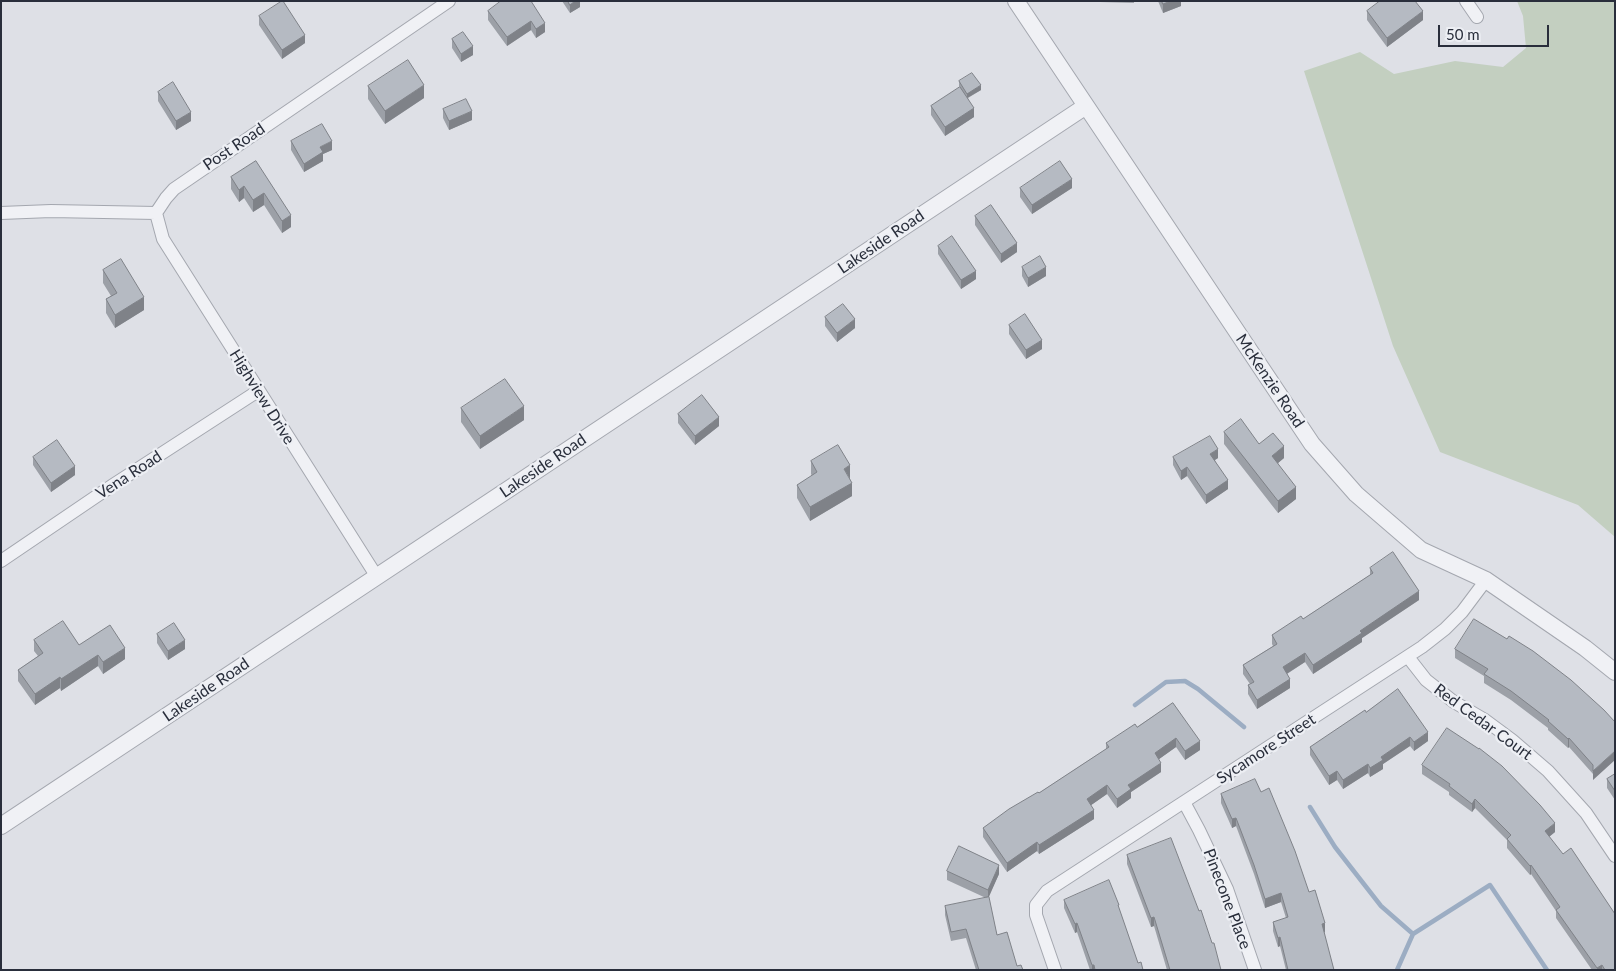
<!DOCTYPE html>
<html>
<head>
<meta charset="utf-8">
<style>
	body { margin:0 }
	#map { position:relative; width:1616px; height:971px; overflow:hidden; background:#dee0e6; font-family:Lato,sans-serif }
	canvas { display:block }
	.frame { position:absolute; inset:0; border:2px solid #292e3b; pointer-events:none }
	.scale { position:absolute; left:1438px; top:25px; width:111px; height:22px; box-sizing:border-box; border:2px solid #292e3b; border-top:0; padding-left:6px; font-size:15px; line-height:18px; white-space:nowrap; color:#292e3b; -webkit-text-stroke:4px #edeff4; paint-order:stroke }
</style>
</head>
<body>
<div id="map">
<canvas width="1616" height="971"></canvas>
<div class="frame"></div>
<div class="scale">50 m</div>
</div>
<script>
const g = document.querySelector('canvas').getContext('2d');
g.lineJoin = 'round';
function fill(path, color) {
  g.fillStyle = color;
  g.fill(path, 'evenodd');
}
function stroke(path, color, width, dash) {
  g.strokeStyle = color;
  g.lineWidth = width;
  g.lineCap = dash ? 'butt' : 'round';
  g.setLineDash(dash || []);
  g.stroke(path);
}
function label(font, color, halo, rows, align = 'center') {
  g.font = font + ' Lato,sans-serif';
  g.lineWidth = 4.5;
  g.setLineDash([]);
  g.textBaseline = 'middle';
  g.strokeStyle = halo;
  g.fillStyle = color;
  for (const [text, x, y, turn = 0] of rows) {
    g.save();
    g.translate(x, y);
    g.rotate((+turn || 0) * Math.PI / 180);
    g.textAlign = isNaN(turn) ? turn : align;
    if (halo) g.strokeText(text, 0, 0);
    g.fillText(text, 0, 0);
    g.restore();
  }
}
fill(new Path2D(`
	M1517 1H1615V537L1578 505 1440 452 1393 346 1304 71 1360 52 1394 74 1455 61 1503 67 1526 48 1523 16Z`), '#c3cfc0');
stroke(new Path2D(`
	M1135 705 1166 682 1185 681 1198 689 1244 727
	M1310 807 1335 847 1381 906 1413 934
	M1397 970 1413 934 1490 885 1547 970`), '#9cadc3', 4.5);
const minor = new Path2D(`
	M1466 1 1477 17
	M1 213 51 211 156 213 166 198 174 189 449 1
	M156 213 163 239 377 577
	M1 561 113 485 258 391
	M1408 657 1426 680 1454 702 1485 720 1512 740 1548 771 1586 813 1615 856
	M1184 802 1199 830 1227 889 1255 970
	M1055 970 1036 915V905L1047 891 1422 647 1445 629 1462 612 1486 580`);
const tertiary = new Path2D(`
	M1016 1 1312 444 1356 494 1421 550 1486 580 1585 648 1615 672
	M1 826 1086 106`);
stroke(minor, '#a4a7af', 14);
stroke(tertiary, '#a4a7af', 18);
stroke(minor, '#f0f1f5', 12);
stroke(tertiary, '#f0f1f5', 16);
fill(new Path2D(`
	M531 1 545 32 536 38 531 30 507 46 488 20V11Z
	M562 1H580V7L570 13Z
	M1100 1H1134V3L1100 2Z
	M1158 1H1181V6L1163 13Z
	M1367 11 1423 20 1387 47 1367 20Z
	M259 16 305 43 282 59 259 25Z
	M452 39 473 55 461 62 452 48Z
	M959 81 981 90 968 98 974 117 945 136 931 115V106L960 87 959 86Z
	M368 86 424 98 385 124 368 99Z
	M158 92 191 121 176 130 158 101Z
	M443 109 472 120 449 130 443 118Z
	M291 141 332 150 323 154V161L304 172 291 150Z
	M256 161 291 227 282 233 264 205 253 212 244 198 239 202 231 189V177Z
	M1020 188H1072L1032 214 1020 197Z
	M975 216 1017 252 1001 263 975 225Z
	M938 246 976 279 961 289 938 254Z
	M1022 267 1046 276 1028 287 1022 276Z
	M103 270 144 310 115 328 106 313V299L111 296 103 283Z
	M825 317 855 328 837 342 825 326Z
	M1009 325 1042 349 1026 359 1009 334Z
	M461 408 524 420 480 449 461 422Z
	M678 414 719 426 695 445 678 423Z
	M1224 432 1259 444 1284 458 1278 463 1296 499 1278 513 1224 444Z
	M33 457 75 475 51 492 33 465Z
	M1173 457 1218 458 1215 460 1228 489 1206 504 1187 476 1181 480 1173 465Z
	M811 461 850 479 852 496 810 521 797 498V485L812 476 811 474Z
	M1370 568 1419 600 1362 638V642L1313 674 1305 662 1287 674 1290 688 1257 709 1248 694V685L1250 684 1243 674V665L1273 646 1272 644V635L1303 619 1370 575Z
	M157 634 185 649 168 660 157 643Z
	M1507 639 1604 710 1593 780V774L1569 747 1568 748 1548 730V728L1511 700 1484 683V676L1455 658V649Z
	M34 640 79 645 125 659 103 674 98 666 61 691 60 688 35 705 18 681V670L38 656 34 651Z
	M1173 703 1200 750 1185 760 1176 747 1159 759 1161 772 1131 792V798L1117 808 1107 794 1091 805 1094 819 1039 854 1037 851 1007 872 983 837V828L1039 793 1106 749V743L1137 727Z
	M1366 712 1428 741 1414 751 1410 746 1383 764V769L1370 777 1368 773 1343 789 1337 780 1329 785 1310 755V747Z
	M1422 765 1555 832 1549 837 1615 970H1592L1556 918V911L1531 874 1530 875 1507 848V840L1475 808 1472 812 1449 795V792L1422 774Z
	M1615 774V800L1607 788V779Z
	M1261 792 1309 892 1325 932 1324 933 1334 970H1286L1280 946 1278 947 1273 931V922L1286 918 1281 902 1265 908 1254 874 1236 826 1232 828 1221 803V794Z
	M1127 855 1221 970H1167L1154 926 1151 927 1127 864Z
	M947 871 999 874 988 897 997 935 1017 966 1023 970H976L966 938 951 941 945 915V906L986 898 947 880Z
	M1064 900 1119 909 1138 963 1143 970H1090L1077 932 1075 933 1064 908Z`), '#9ca0a7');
fill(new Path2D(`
	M575 1H580V7L570 13V5Z
	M1171 1H1181V6L1163 13V4Z
	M1423 11V20L1387 47V38Z
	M531 21V30L507 46V37Z
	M545 23V32L536 38V29Z
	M305 35V43L282 59V50Z
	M473 46V55L461 62V54Z
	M424 85V98L385 124V111Z
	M981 85V90L967 98V94Z
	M974 108V117L945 136V127Z
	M472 111V120L449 130V121Z
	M191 112V121L176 130V121Z
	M332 141V150L323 154V161L304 172V164L320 147Z
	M1072 179V188L1032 214V205Z
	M244 186V198L239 202V190Z
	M264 193V205L253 212V200Z
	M291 215V227L282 233V221Z
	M1017 243V252L1001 263V254Z
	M1046 267V276L1028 287V278Z
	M976 271V279L961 289V280Z
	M144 297V310L115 328V315Z
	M855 319V328L837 342V333Z
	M1042 340V349L1026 359V350Z
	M524 406V420L480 449V436Z
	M719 417V426L695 445V436Z
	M1284 446V458L1272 468V456Z
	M1218 449V458L1210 463V454Z
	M850 465V479L844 469Z
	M75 466V475L51 492V483Z
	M1187 467V476L1181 480V471Z
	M1228 480V489L1206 504V495Z
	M852 483V496L810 521V507Z
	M1296 487V499L1278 513V501Z
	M1419 591V600L1362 638V642L1313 674V665L1360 631Z
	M185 640V649L168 660V651Z
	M125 648V659L103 674V662Z
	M1305 653V662L1283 676V667Z
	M98 655V666L61 691V679Z
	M60 677V688L35 705V694Z
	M1290 679V688L1257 709V700Z
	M1428 732V741L1414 751V742Z
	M1410 737V746L1383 764V769L1370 777V768L1381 757Z
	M1176 738V747L1155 762V753Z
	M1569 738V747L1568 748V739Z
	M1200 741V750L1185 760V751Z
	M1615 751V760L1593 780V771Z
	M1161 763V772L1131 792V798L1117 808V799L1128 785Z
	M1368 764V773L1343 789V780Z
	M1337 771V780L1329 785V776Z
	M1107 785V794L1087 808V799Z
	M1475 799V808L1472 812V804Z
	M1094 810V819L1039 854V845Z
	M1236 818V826L1232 828V819Z
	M1555 823V832L1545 840V831Z
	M1037 842V851L1007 872V863Z
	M999 865V874L988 899V890Z
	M1531 865V874L1530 875V866Z
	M1281 893V902L1265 908V899Z
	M1154 917V926L1151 927V918Z
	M1077 923V932L1075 933V924Z
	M1325 923V932L1322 933V924Z
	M1280 937V946L1278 947V938Z
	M1092 965H1094V970H1092Z
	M1602 965V970H1597V968Z`), '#7f8288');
const building = new Path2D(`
	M282 1H283L305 35 282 50 259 16Z
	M501 1H531L545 23 536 29 531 21 507 37 488 11Z
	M568 1H575L570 5Z
	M1162 1H1171L1163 4Z
	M1380 1H1415L1423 11 1387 38 1367 11Z
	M463 32 473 46 461 54 452 39Z
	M408 60 424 85 385 111 368 86Z
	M972 73 981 85 967 94 959 81Z
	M173 82 191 112 176 121 158 92Z
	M960 87 974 108 945 127 931 106Z
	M466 99 472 111 449 121 443 109Z
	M322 124 332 141 320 147 323 152 304 164 291 141Z
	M256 161 291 215 282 221 264 193 253 200 244 186 239 190 231 177Z
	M1060 161 1072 179 1032 205 1020 188Z
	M991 205 1017 243 1001 254 975 216Z
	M952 236 976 271 961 280 938 246Z
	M1040 256 1046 267 1028 278 1022 267Z
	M121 259 144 297 115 315 106 299 117 293 103 270Z
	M843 304 855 319 837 333 825 317Z
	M1025 314 1042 340 1026 350 1009 325Z
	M505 379 524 406 480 436 461 408Z
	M702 395 719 417 695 436 678 414Z
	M1241 419 1259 444 1273 433 1284 446 1272 456 1296 487 1278 501 1224 432Z
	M1210 436 1218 449 1210 454 1228 480 1206 495 1187 467 1181 471 1173 457Z
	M57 440 75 466 51 483 33 457Z
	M838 445 850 465 844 469 852 483 810 507 797 485 817 472 811 461Z
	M1393 552 1419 591 1360 631 1362 633 1313 665 1305 653 1283 667 1290 679 1257 700 1248 685 1254 682 1243 665 1277 644 1272 635 1301 616 1303 619 1373 573 1370 568Z
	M1474 619 1507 639 1509 636 1533 651 1571 680 1604 710 1615 722V751L1593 771V765L1569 738 1568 739 1548 721 1549 720 1511 691 1484 674 1488 669 1455 649Z
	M63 621 79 645 110 625 125 648 103 662 98 655 61 679 60 677 35 694 18 670 43 653 34 640Z
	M174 623 185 640 168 651 157 634Z
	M1398 689 1428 732 1414 742 1410 737 1381 757 1383 760 1370 768 1368 764 1343 780 1337 771 1329 776 1310 747 1365 710 1366 712Z
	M1173 703 1200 741 1185 751 1176 738 1155 753 1161 763 1128 785 1131 789 1117 799 1107 785 1087 799 1094 810 1039 845 1037 842 1007 863 983 828 1009 809 1038 792 1039 793 1109 747 1106 743 1135 724 1137 727Z
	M1447 728 1479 749V748L1502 766 1540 805 1555 823 1545 831 1563 854 1571 848 1615 914V970H1605L1602 965 1597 968 1556 910 1560 907 1531 865 1530 866 1507 839 1511 835 1475 799 1472 804 1449 786 1450 784 1422 765Z
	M1615 774V791L1607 779Z
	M1255 779 1261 792 1269 788 1295 851 1309 892 1315 890 1325 923 1322 924 1334 970H1288L1280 937 1278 938 1273 922 1288 917 1281 893 1265 899 1254 865 1236 818 1232 819 1221 794Z
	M1171 838 1199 911 1201 910 1212 943H1214L1221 970H1170L1154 917 1151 918 1127 855Z
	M959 846 999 865 988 890 947 871Z
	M1109 880 1119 905H1118L1138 963 1141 962 1143 970H1095L1094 965H1092L1077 923 1075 924 1064 900Z
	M989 897 997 935 1007 932 1017 966 1021 965 1023 970H979L966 929 951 932 945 906Z`);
fill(building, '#b5bac2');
stroke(building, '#7f8288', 1);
label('16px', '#292e3b', '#edeff4', [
	["Post Road",234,147,-34],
	["Lakeside Road",881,242,-34],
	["McKenzie Road",1270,381,56],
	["Highview Drive",262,397,58],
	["Lakeside Road",543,466,-34],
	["Vena Road",129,475,-33],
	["Lakeside Road",206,690,-34],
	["Red Cedar Court",1483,722,36],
	["Sycamore Street",1266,749,-33],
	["Pinecone Place",1227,899,69]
]);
</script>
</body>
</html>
